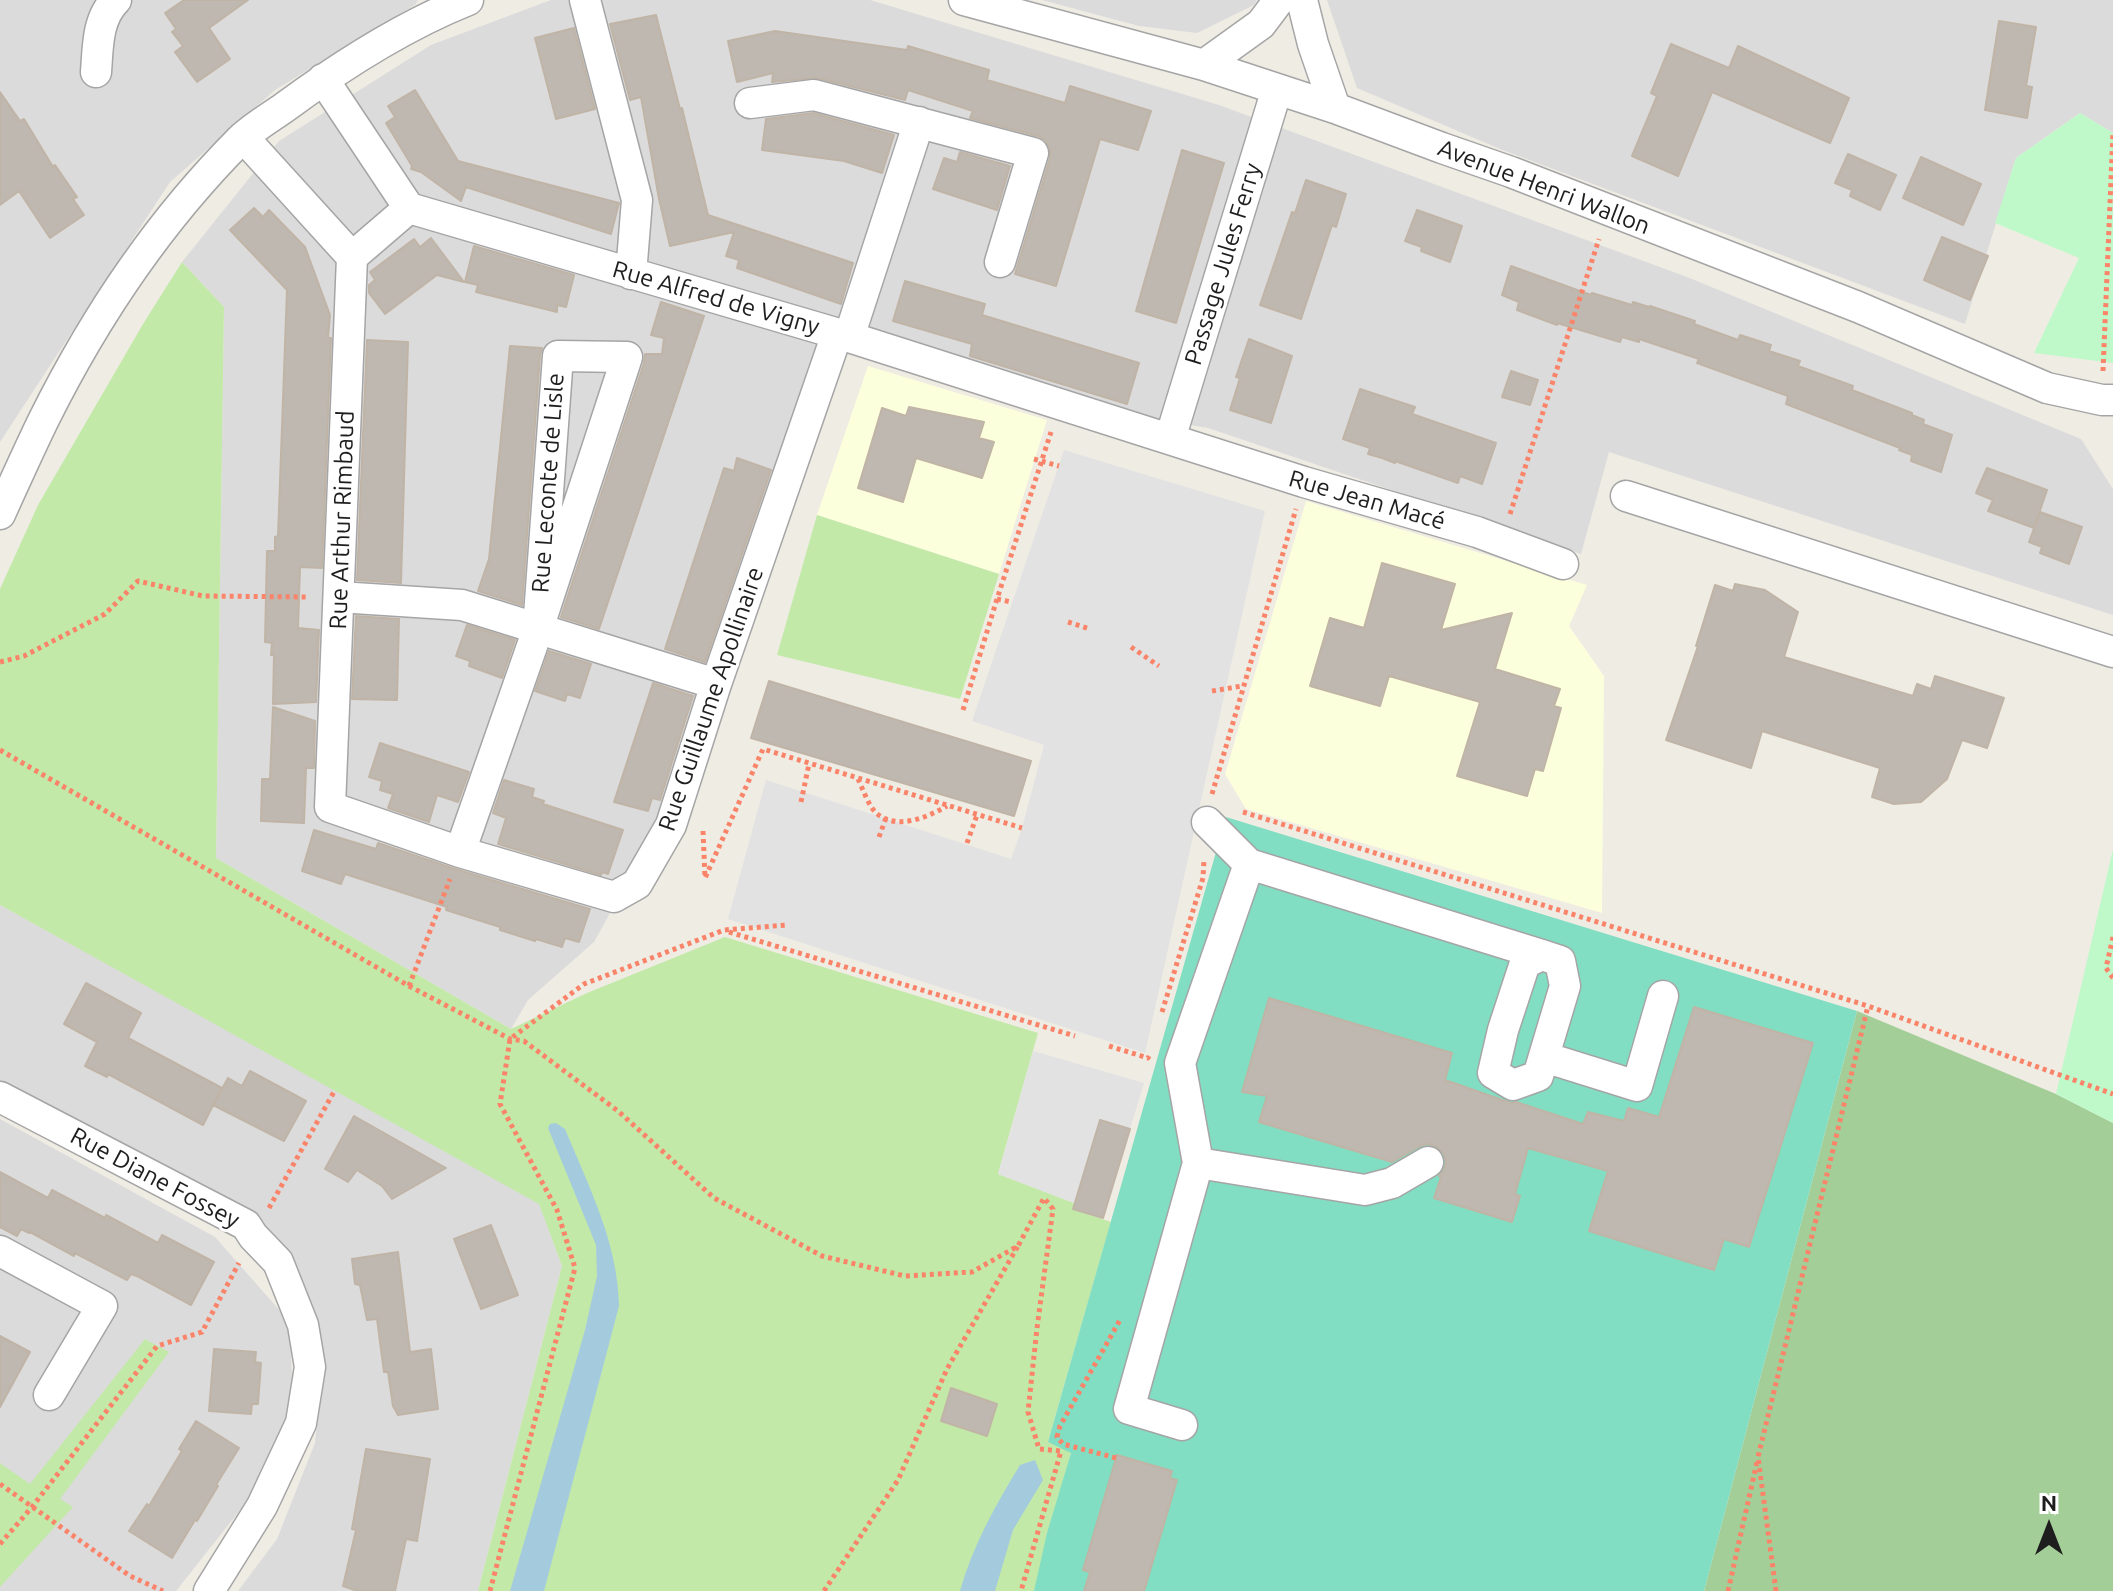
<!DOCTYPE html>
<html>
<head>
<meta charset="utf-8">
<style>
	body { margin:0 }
	#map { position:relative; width:2113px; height:1591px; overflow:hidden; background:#efece4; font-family:Ubuntu,sans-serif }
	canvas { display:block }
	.north { position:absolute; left:2009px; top:1487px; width:80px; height:80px; -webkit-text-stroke:6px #fff; paint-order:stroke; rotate:0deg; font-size:22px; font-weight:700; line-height:32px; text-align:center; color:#1e1e1e }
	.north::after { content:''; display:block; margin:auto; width:28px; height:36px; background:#1e1e1e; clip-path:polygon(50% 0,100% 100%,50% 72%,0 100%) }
</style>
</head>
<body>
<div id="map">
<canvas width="2113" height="1591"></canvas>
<div class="north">N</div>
</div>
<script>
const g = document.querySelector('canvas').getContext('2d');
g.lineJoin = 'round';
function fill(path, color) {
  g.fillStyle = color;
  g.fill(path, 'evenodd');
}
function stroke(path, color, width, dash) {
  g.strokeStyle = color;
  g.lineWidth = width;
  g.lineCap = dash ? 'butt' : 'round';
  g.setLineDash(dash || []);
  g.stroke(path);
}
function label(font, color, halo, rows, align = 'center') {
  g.font = font + ' Ubuntu,sans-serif';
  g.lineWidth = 6;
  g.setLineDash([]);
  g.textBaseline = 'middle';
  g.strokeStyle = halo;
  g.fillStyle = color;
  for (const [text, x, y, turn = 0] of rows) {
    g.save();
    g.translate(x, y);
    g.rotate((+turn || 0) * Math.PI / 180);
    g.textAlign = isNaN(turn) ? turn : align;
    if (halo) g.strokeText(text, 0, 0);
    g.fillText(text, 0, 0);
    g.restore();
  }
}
fill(new Path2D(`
	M0 0H418L416 4 275 90 170 182 0 442Z
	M551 0H870L1219 105 1687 277 2081 439 2113 489V615L1609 452 1581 554 1208 428 1133 415 838 319 657 828 594 942 528 1000 511 1029 216 858 224 307 182 262 279 141 431 45Z
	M1042 0H1257L1254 5 1197 33 1139 26Z
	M1327 0H2113V133L2080 113 2016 158 1965 324 1500 149 1357 88Z
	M0 905 465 1159 539 1203 562 1266 478 1591H238L277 1539 315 1443 324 1356 301 1281 247 1214 4 1086 0 1080Z
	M0 1119 215 1237 289 1321 294 1410 252 1495 176 1591H0Z`), '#dcdbdb');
fill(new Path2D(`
	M868 366 1047 420 999 574 817 515Z
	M1306 501 1587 585 1569 626 1604 676 1602 913 1246 809 1225 774Z`), '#fcffdc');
fill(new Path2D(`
	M182 262 224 307 216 858 511 1029 587 993 725 937 1038 1033 998 1174 1074 1203 1073 1209 1111 1222 1048 1442 1071 1452 1037 1591H478L562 1266 539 1204 0 905V589L38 505 143 324Z
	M817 515 999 574 960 699 777 655Z
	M145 1339 169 1352 60 1499 73 1507 0 1587V1463L30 1484Z`), '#c3e9a9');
fill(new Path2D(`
	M1857 1011 2056 1094 2113 1123V1591H1704Z`), '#a4ce98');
fill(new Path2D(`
	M2080 113 2113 133V363L2034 353 2079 258 1995 223 2016 158Z
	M2113 849V1123L2056 1094Z`), '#c0f9c9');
fill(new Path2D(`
	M1226 817 1857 1011 1704 1591H1034L1047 1533 1071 1453 1048 1442Z`), '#81dec2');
fill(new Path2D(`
	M1064 450 1265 511 1145 1053 728 919 766 780 1011 859 1022 828 1044 745 972 721Z
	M1033 1051 1144 1083 1130 1129 1100 1120 1074 1203 998 1174Z`), '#e2e2e2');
fill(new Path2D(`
	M556 1123 565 1129C589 1187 618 1243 619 1306L544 1591H510L585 1330 597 1276 596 1245 548 1128 550 1124Z
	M1035 1460 1043 1480 1013 1530 995 1591H960C973 1545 995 1506 1020 1465Z`), '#a4cbdd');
const building = new Path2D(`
	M184 0H248L209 28 230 59 197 82 175 52 183 46 172 32 176 29 165 13Z
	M656 15 680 109 682 108 708 215 853 263 841 304 737 268 739 260 726 256 734 232 670 246 659 199 641 97 630 100 610 24Z
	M1999 21 2036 27 2026 86 2032 87 2027 118 1985 110Z
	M574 28 595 109 556 119 535 38Z
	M775 31 907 50 908 46 989 70 987 80 1065 103 1070 86 1151 111 1138 150 1100 139 1056 286 1015 274 1050 158V148L1045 140 1038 136 970 118 973 111 908 90 905 100 818 78 772 82 773 73 737 82 728 41Z
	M1671 44 1729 68 1738 46 1849 98 1830 143 1712 92 1678 176 1632 156 1657 96 1651 93Z
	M415 90 458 161 619 203 611 234 466 187 461 201 421 172 411 169 412 166 386 123 395 117 388 106Z
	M0 92 20 121 24 119 53 167 55 165 77 197 73 199 84 215 50 238 19 191 0 205Z
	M813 113 894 135 882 173 844 161 762 150 766 119Z
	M1182 150 1224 163 1176 323 1136 311Z
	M960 152 1010 166 997 210 933 189 944 158 957 162Z
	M1848 154 1896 175 1880 210 1850 196 1852 190 1835 183Z
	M1921 157 1981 184 1963 225 1903 198Z
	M1306 180 1346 194 1336 227 1332 225 1301 319 1260 305 1292 212 1295 213Z
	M254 208 263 217 269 210 305 247 330 315 328 338H331L322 568 300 567 298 628 319 630 316 702 273 704 274 655H271L272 643 265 642 267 551H275V537L278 536 287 290 230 230Z
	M1417 210 1462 226 1450 262 1421 251 1422 247 1405 241Z
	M1942 237 1988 256 1970 300 1924 280Z
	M431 238 464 282 437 275 385 314 369 293V285L375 280 370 272 414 239 420 247Z
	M474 246 574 275 566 307 557 305V312L476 292 478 285 465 282Z
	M1511 266 1591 295 1592 293 1632 305 1633 302 1649 307 1650 306 1695 321 1694 324 1738 340 1740 335 1771 345 1769 351 1800 361 1798 366 1853 386 1852 390 1912 413V415L1924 420 1923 424 1952 435 1941 472 1911 461 1912 455 1899 450 1900 448 1786 404 1788 396 1697 363 1699 359 1639 339V342L1622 337 1620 342 1557 323V325L1517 310 1519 302 1502 295Z
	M905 281 985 304 982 315 1139 363 1127 404 970 356 972 344 893 321Z
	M661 302 704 316 599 629 561 617 644 363 645 354H662L664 338 651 335Z
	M1249 339 1292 356 1271 423 1230 410 1240 378 1236 377Z
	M367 340 408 342 401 583 357 580Z
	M510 346 542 348 540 355 522 605 478 591 489 559Z
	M1511 371 1538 380 1530 405 1502 397Z
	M1360 389 1415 407 1412 414 1496 443 1482 484 1460 476 1458 483 1395 461V463L1382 458 1368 454 1370 448 1343 439Z
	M909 407 984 422 979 438 994 442 982 478 916 458 903 502 858 488 882 408 906 416Z
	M737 458 771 470 705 662 665 649 724 468 734 471Z
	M1987 468 2047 490 2034 528 1988 511 1993 500 1976 493Z
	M2040 512 2082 527 2069 564 2040 553 2042 547 2029 542Z
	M1382 563 1455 584 1441 630 1512 613 1495 669 1560 689 1554 706 1561 708 1543 771 1535 769 1527 796 1457 776 1480 702 1389 676 1380 706 1310 686 1330 618 1364 628Z
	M1735 584 1765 590 1798 612 1784 657 1913 696 1917 684 1931 689 1935 676 2004 698 1987 748 1962 740 1947 779 1921 802 1894 804 1872 797 1880 768 1762 731 1751 768 1666 740 1698 646H1696L1715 585 1733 591Z
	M356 616 399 619 397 700 352 699Z
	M467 625 515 640 502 678 469 666 470 661 456 656Z
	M549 651 591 664 580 698 567 694 565 701 535 691Z
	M769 681 1031 761 1014 816 751 738Z
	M653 683 693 696 660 800 652 798 648 811 614 802Z
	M273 707 315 721 314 768H306L304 823 261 821 262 779H270Z
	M380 743 469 772 458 802 437 795 429 822 388 808 393 794 380 790 382 781 369 777Z
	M504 780 534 789 532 797 544 801 543 804 623 830 608 874 602 872 601 875 498 844 506 818 493 813Z
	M314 830 376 849 378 843 455 869 590 909 579 942 565 938 562 947 536 939 535 941 500 930V927L446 910 447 907 345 874 341 884 302 871Z
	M86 983 141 1013 128 1038 222 1088 203 1125 108 1074 107 1077 85 1066 97 1042 64 1024Z
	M1269 998 1452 1053 1445 1080 1511 1103 1516 1102 1583 1124 1588 1112 1624 1121 1628 1108 1659 1117 1694 1007 1813 1043 1749 1247 1724 1239 1714 1270 1589 1231 1608 1171 1528 1148 1515 1194 1520 1196 1512 1222 1434 1198 1441 1177 1439 1176 1444 1170 1446 1163 1444 1154 1436 1146 1427 1144 1420 1146 1392 1162 1259 1122 1267 1096 1242 1092Z
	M250 1071 306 1101 284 1141 213 1105 228 1078 242 1086Z
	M354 1116 446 1168 392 1199 382 1186 357 1170 348 1182 325 1169Z
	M1100 1120 1130 1129 1103 1218 1073 1209Z
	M0 1172 48 1198 52 1190 105 1218 106 1215 158 1243 162 1235 214 1262 191 1305 139 1277 131 1274 127 1280 75 1253 74 1256 30 1232 29 1233 21 1229 17 1236 0 1227Z
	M491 1225 518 1295 481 1309 454 1239Z
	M398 1252 410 1352 431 1349 438 1409 398 1415 393 1406 388 1372H384L377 1319 367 1320 360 1285 355 1284 352 1259Z
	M0 1336 30 1352 0 1407Z
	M214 1349 256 1352 255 1362 261 1363 258 1404H252L251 1414 209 1411Z
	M951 1388 997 1404 987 1436 941 1421Z
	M196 1421 239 1448 216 1485 218 1486 197 1521 195 1520 172 1558 129 1531 147 1504 149 1506 182 1451 179 1449Z
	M366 1449 430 1459 417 1541 406 1539 395 1591H357L343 1586 356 1530 352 1529Z
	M1117 1455 1172 1471 1170 1478 1177 1480 1144 1591H1084L1090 1572 1083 1570Z`);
fill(building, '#bfb8b0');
stroke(building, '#c0b4a6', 2);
const minor = new Path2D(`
	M585 0 637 200 631 274
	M964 0 1204 65 1335 108 1442 148 1511 172 1858 307 2047 388 2102 400H2113
	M1302 0 1313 44 1335 108
	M1204 65 1261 24 1279 0
	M96 72C98 46 97 19 116 0
	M323 79 409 208 849 337 1304 482 1477 532 1563 564
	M750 103 814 95 1033 153 1000 262
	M243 137 352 257 330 807 460 852 614 897 637 884 671 825 716 684 837 334
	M352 257 409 208
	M849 337 919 122
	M1170 439 1277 89
	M1626 496 2113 652
	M0 514C14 483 28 452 43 421 94 318 160 220 241 139 254 127 271 117 285 107 342 65 403 26 468 0
	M339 597 462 605 716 684
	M460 852 538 629 627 357 558 356 538 629
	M1249 864 1542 955 1560 961 1565 986 1538 1076 1513 1085 1493 1073 1503 1030 1525 963 1542 955
	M1544 1057 1637 1086 1663 996
	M0 1097 246 1225 253 1236 278 1262 303 1325 310 1367 301 1423 262 1506 209 1591
	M1198 1163 1365 1190 1392 1183 1428 1162
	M0 1251 102 1306 49 1395
	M1182 1425 1129 1409 1198 1163 1180 1063 1249 864 1207 822`);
stroke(minor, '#a5a5a5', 33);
stroke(new Path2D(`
	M2103 371 2113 132
	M1034 459 1059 466
	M1510 514 1599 239
	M997 599 1011 602
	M1068 622 1090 629
	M1131 647 1159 666
	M0 662 24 656 105 614 138 581 203 596 309 597
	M1212 691 1242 686
	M963 710 997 599 1051 432
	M0 750 409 986 510 1039 524 1041 618 1111 714 1198 822 1256 905 1276 972 1272 1018 1246 1044 1198 1053 1209 1037 1328 1028 1412 1039 1449 1061 1451 1021 1591
	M858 779C863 789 868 805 876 813 897 831 928 817 947 806
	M1212 794 1296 509
	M801 802 809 764
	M1243 812 1868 1006 2113 1094
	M703 831 705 878 763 749 1022 828
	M879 837 886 818
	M967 843 977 815
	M729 932 1075 1036
	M2113 937 2106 968 2113 978
	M409 986 450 879
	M1162 1012 1203 878 1204 860
	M1109 1046 1148 1058 1149 1056
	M269 1208 335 1090
	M1116 1458 1063 1444 1057 1437 1060 1426 1120 1320
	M0 1484 130 1576 163 1591
	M0 1544 32 1507 157 1346 202 1332 239 1263
	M490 1591 575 1268 557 1210 500 1104 510 1039 584 984 724 930 787 925
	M824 1591 898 1480 947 1369 1018 1246
	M1728 1591 1757 1462
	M1776 1591 1758 1457 1868 1006`), '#fa846a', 5, [4, 4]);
stroke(minor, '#fff', 30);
label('24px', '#1e1e1e', '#fff', [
	["Avenue Henri Wallon",1544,187,21],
	["Passage Jules Ferry",1223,264,-73],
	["Rue Alfred de Vigny",716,298,16],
	["Rue Leconte de Lisle",548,483,-86],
	["Rue Jean Macé",1367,500,16],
	["Rue Arthur Rimbaud",342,520,-88],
	["Rue Guillaume Apollinaire",711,699,-71],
	["Rue Diane Fossey",155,1178,28]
]);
</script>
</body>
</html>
